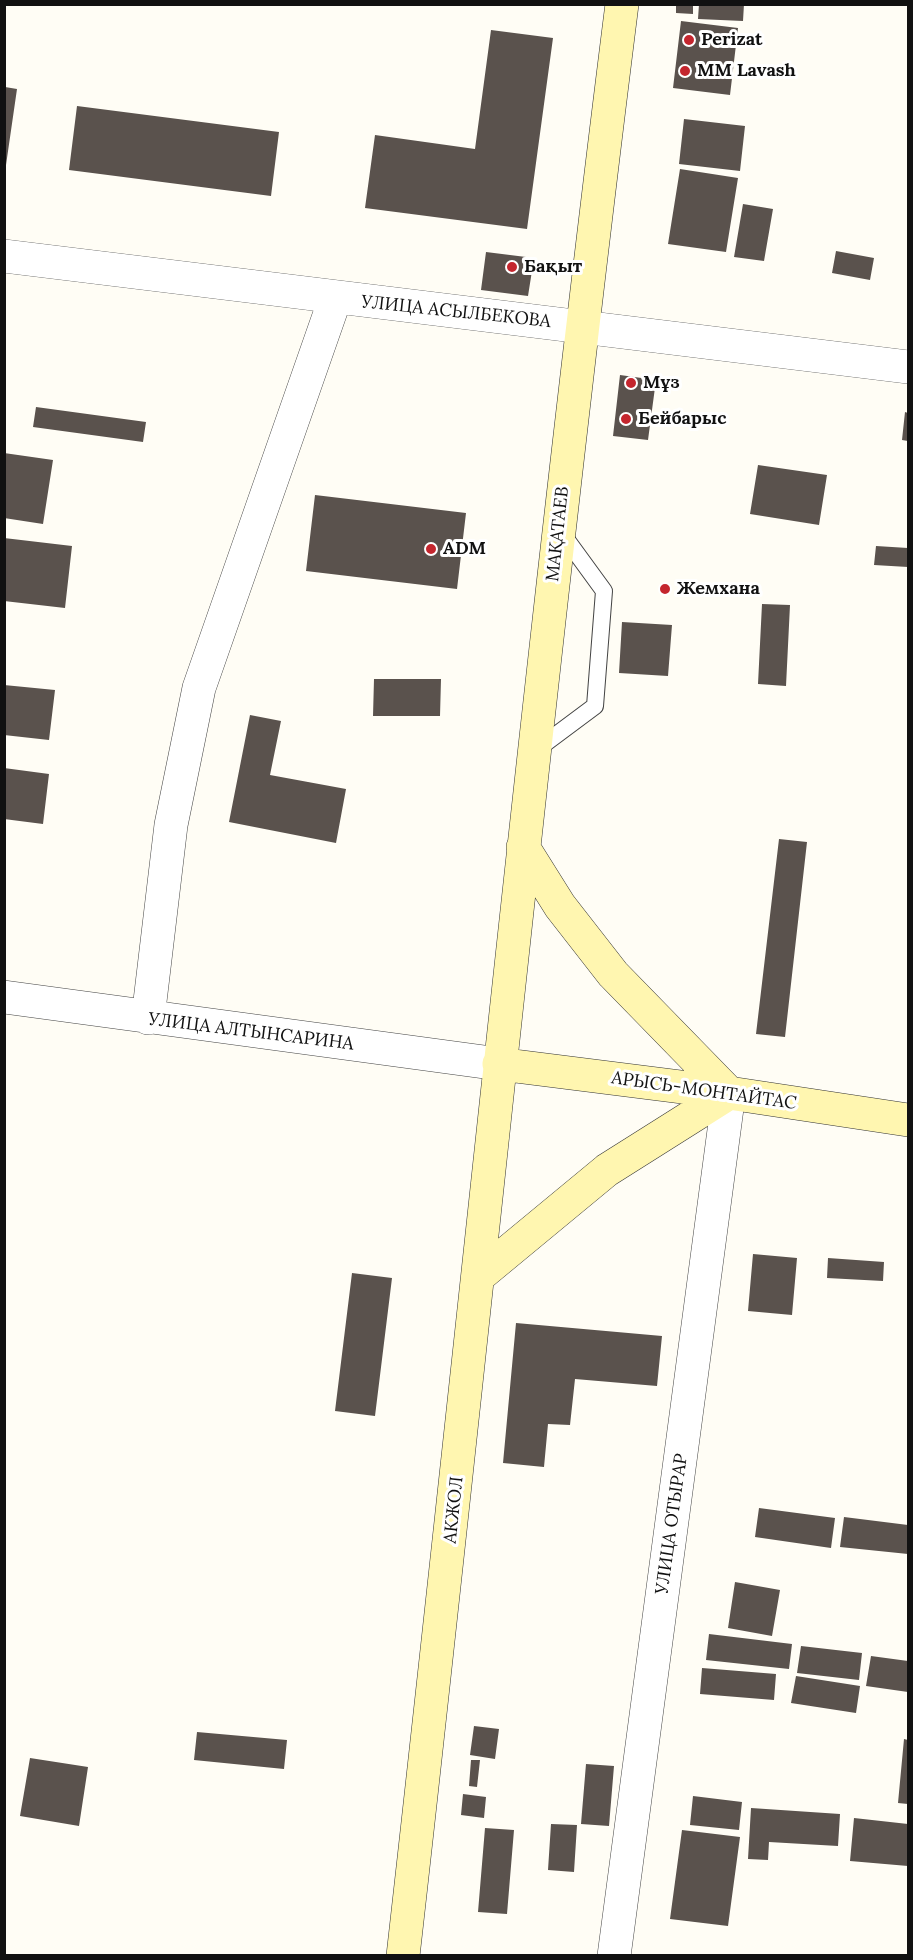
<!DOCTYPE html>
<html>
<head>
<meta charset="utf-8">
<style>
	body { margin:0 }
	#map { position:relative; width:913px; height:1960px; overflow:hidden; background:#fffdf5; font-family:Lora,serif }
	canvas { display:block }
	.frame { position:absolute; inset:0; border:6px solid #111; pointer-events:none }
</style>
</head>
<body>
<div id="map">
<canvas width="913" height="1960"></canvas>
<div class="frame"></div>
</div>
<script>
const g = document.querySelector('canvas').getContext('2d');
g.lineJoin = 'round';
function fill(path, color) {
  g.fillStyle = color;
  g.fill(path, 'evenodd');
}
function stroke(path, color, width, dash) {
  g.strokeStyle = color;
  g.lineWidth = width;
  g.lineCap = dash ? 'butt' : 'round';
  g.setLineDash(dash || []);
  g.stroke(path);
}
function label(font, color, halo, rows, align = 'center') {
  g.font = font + ' Lora,serif';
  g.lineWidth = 6;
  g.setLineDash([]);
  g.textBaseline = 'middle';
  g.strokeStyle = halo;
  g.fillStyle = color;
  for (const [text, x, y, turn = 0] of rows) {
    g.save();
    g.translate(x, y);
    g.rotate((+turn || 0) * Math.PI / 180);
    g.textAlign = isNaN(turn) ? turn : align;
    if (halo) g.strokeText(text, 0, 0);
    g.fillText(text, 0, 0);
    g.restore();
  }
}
fill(new Path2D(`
	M676 4H693V14L676 13Z
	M699 4H744L743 21 698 19Z
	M681 21 738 28 730 95 673 88Z
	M491 30 553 38 527 229 365 208 375 135 475 149Z
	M5 87 17 89 6 165H5Z
	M77 106 279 132 271 196 69 170Z
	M684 119 745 126 740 171 679 164Z
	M680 169 738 178 726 252 668 244Z
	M743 204 773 209 764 261 734 257Z
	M836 251 874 258 870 280 832 273Z
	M486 252 534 258 528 296 481 290Z
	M620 375 656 380 648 440 613 436Z
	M36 407 146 422 143 442 33 427Z
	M905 412 908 413V441L902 440Z
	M4 453 53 460 43 524 4 518Z
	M758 465 827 475 819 525 750 514Z
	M315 495 466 513 457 589 306 571Z
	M4 538 72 546 65 608 4 601Z
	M876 546 908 548V567L874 565Z
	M762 604 790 605 786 686 758 684Z
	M622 622 672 625 668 676 619 673Z
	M374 679H441L440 716H373Z
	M4 685 55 690 49 740 4 735Z
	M250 715 281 721 270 775 346 789 336 843 229 822Z
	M4 768 49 774 43 824 4 819Z
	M779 839 807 842 785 1037 756 1034Z
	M753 1254 797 1258 792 1315 748 1311Z
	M828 1258 884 1262 883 1281 827 1278Z
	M352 1273 392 1278 375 1416 335 1411Z
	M516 1323 662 1336 657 1386 575 1379 570 1425 548 1424 544 1467 503 1463Z
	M759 1508 835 1518 831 1548 755 1537Z
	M844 1517 908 1525V1554L840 1547Z
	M735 1582 780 1590 772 1636 728 1628Z
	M709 1634 792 1644 789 1669 706 1660Z
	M801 1646 862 1653 859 1680 797 1673Z
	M871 1656 908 1661V1692L866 1686Z
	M702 1668 776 1674 774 1700 700 1694Z
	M796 1676 860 1686 856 1713 791 1703Z
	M474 1726 499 1729 495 1759 470 1755Z
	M197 1732 287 1740 284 1769 194 1760Z
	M904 1739 908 1740V1804L898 1803Z
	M30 1758 88 1767 79 1826 20 1816Z
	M471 1760H480L477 1787 469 1786Z
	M586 1764 614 1766 609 1826 581 1824Z
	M463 1794 486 1797 484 1818 461 1815Z
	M693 1796 742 1802 739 1830 690 1825Z
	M751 1808 840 1814 838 1846 769 1842 768 1860 748 1859Z
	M854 1818 908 1824V1866L850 1861Z
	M551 1824 577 1825 574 1872 548 1870Z
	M485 1828 514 1830 507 1914 478 1912Z
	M682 1830 740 1837 728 1926 670 1919Z`), '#5a524d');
const service = new Path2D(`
	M536 750 595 706 604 591 561 532`);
const minor = new Path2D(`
	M4 256 908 367
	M4 997 499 1064
	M148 1018 171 825 199 688 335 299
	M614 1956 729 1093`);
const secondary = new Path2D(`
	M499 1064 729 1093 908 1120
	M480 1275 607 1170 729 1093 613 974 560 906 523 847
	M403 1956C477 1305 540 654 622 4`);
stroke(service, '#444', 18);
stroke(minor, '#444', 34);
stroke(secondary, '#333', 34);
stroke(service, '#fff', 16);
stroke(minor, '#fff', 33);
stroke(secondary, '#fff6b0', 33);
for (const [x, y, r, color] of [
	[689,40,6,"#c4262e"],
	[685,71,6,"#c4262e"],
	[512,267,6,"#c4262e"],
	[631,383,6,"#c4262e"],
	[626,419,6,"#c4262e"],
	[431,549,6,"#c4262e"],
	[665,589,6,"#c4262e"]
]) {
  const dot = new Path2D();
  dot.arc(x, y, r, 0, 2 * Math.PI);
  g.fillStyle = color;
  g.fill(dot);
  stroke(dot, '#fff', 2);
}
label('bold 18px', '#111', '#fff', [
	["Perizat",701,40],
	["MM Lavash",697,71],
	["Бақыт",524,267],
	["Мұз",643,383],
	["Бейбарыс",638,419],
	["ADM",443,549],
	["Жемхана",677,589]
], 'left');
label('18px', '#111', '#fff', [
	["УЛИЦА АСЫЛБЕКОВА",456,312,6],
	["МАҚАТАЕВ",558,534,-84],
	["УЛИЦА АЛТЫНСАРИНА",251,1032,7],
	["АРЫСЬ-МОНТАЙТАС",704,1091,8],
	["АКЖОЛ",454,1510,-84],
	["УЛИЦА ОТЫРАР",672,1524,-82]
]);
</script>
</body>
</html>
